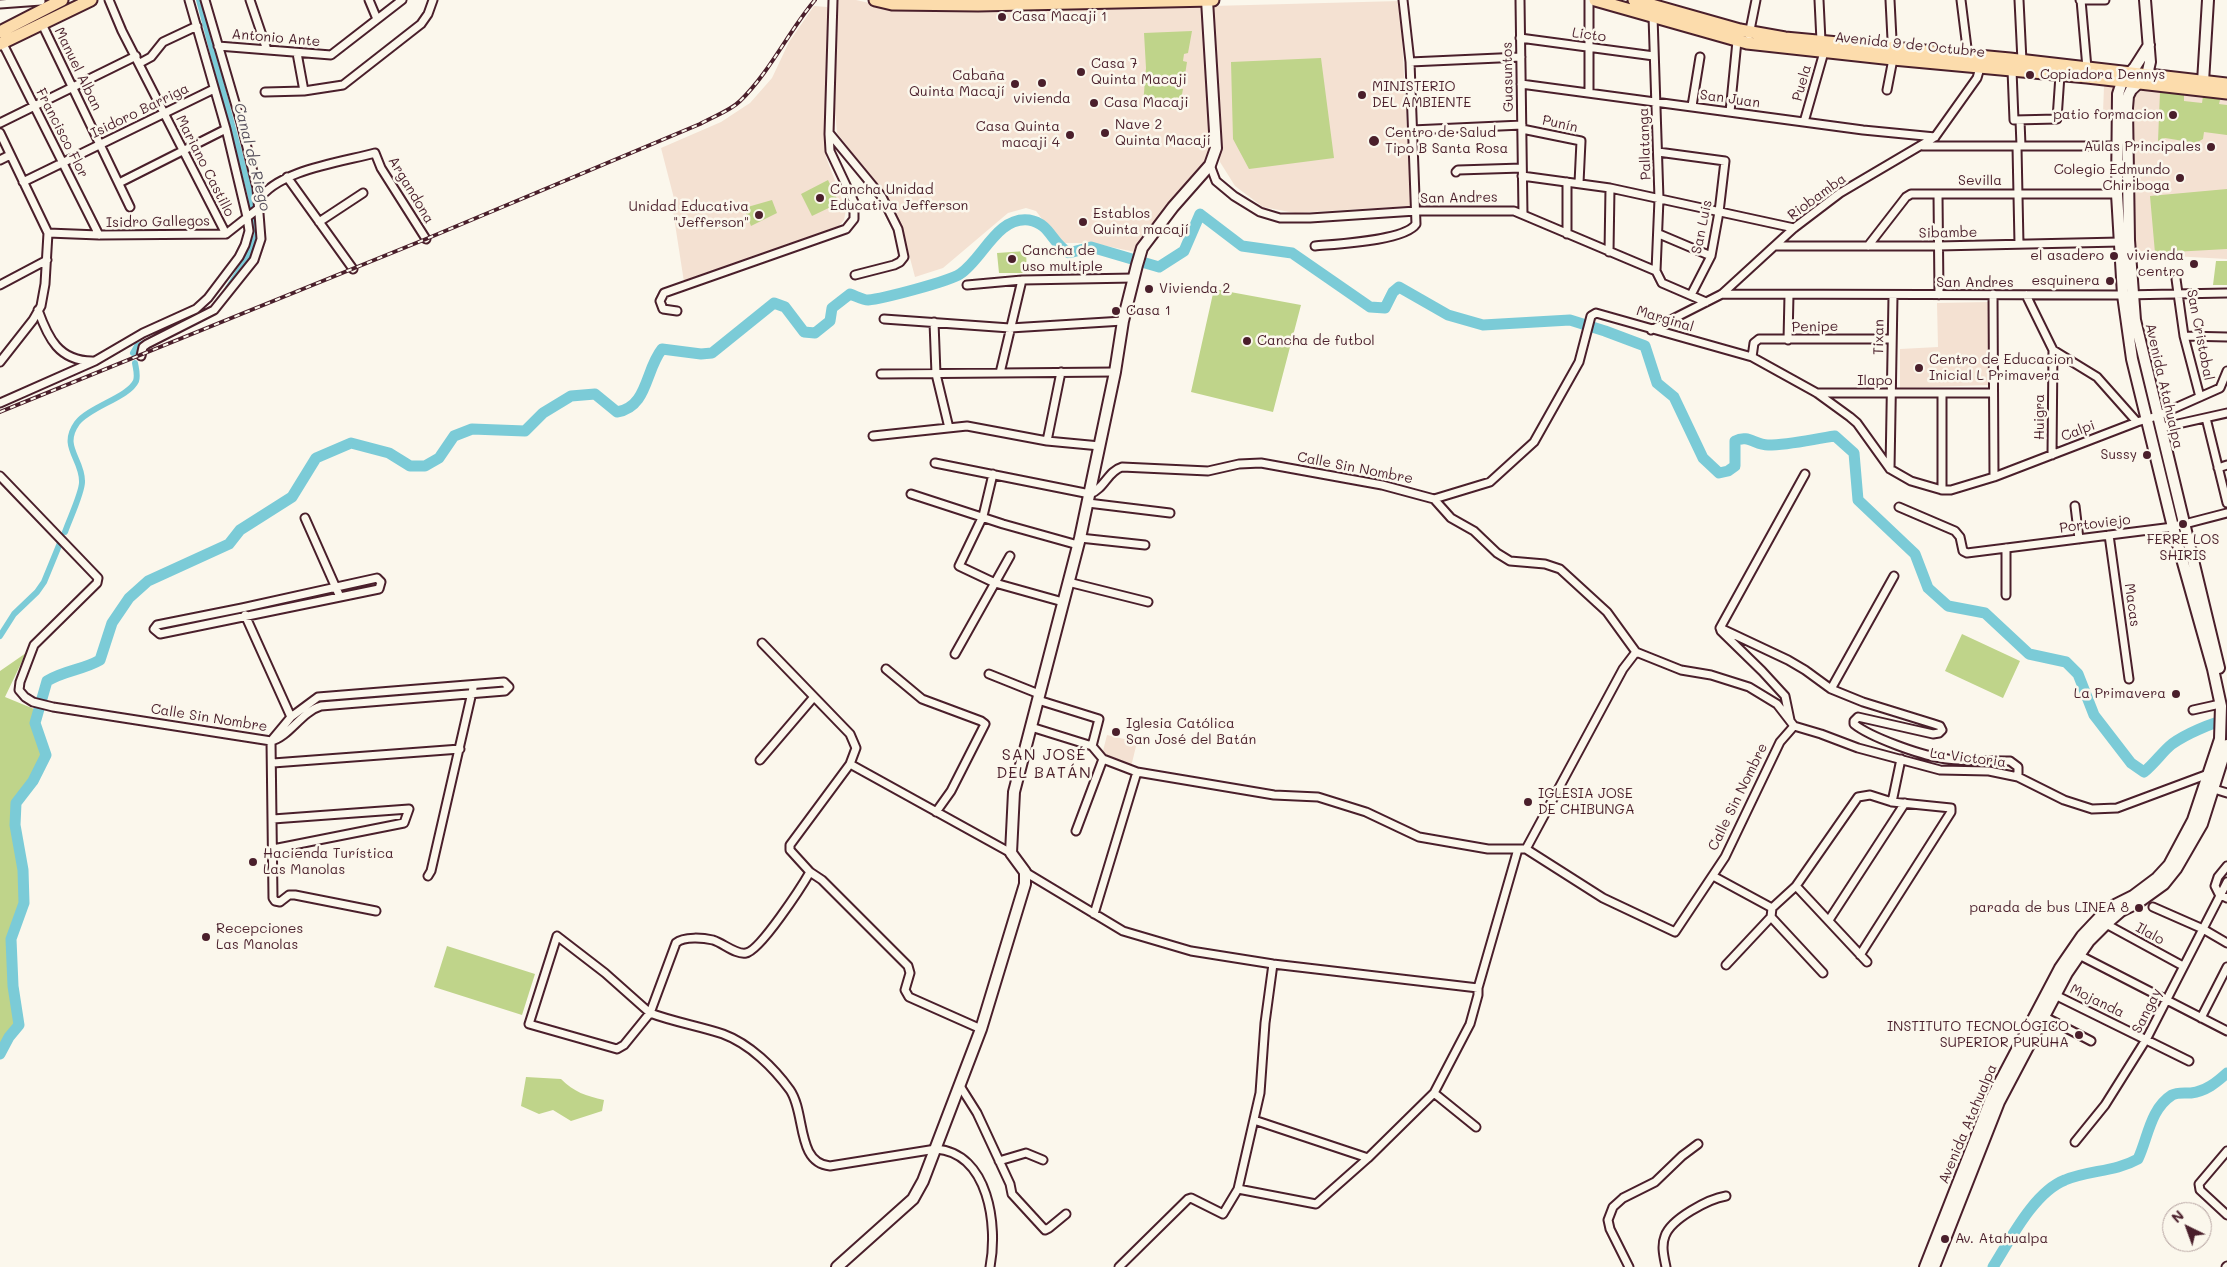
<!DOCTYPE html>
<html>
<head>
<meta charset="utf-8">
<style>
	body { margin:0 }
	#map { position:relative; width:2227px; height:1267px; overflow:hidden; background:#fbf7ec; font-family:Mali,sans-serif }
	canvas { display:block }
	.north { position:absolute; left:2162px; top:1202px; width:50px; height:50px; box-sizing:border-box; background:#fbf7ec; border:1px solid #b4a19f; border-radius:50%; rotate:318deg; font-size:14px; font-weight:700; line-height:20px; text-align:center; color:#4a1f2b }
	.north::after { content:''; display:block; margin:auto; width:18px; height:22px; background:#4a1f2b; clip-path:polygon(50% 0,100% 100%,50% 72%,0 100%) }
</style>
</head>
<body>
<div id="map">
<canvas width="2227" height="1267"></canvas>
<div class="north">N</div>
</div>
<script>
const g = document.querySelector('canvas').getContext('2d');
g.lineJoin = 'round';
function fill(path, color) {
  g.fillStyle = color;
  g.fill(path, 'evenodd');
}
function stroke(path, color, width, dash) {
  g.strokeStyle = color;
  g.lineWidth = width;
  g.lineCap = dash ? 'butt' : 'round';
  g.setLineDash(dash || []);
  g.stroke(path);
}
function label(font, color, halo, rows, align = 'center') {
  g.font = font + ' Mali,sans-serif';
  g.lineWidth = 5;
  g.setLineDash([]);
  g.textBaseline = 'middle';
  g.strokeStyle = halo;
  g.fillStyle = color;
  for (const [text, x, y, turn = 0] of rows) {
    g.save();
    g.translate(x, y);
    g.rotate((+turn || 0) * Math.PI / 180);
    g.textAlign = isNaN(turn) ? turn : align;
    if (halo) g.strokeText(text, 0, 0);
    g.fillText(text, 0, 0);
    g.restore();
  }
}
fill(new Path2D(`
	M837 0H856L905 11 1204 4 1212 146 1206 161 1135 252 1092 243H1060L1036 211 1026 208 1008 213 943 268 915 277 902 228 884 194 837 133 835 110Z
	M1400 1 1411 206 1295 213 1263 207 1235 186 1220 162 1212 6Z
	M814 6 827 7 829 15 826 157 846 210 844 220 838 227 684 282 673 211 677 210 661 148 721 122 750 103 772 78 789 42Z
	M2104 86H2113L2112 114 2103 113Z
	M2144 89 2227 98V259L2136 254 2132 101 2136 94Z
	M1989 302V385L1900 388V349L1938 347 1937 303Z
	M1107 735 1137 742 1131 767 1102 755Z`), '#f4e1d2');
fill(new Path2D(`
	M1192 31 1188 53 1184 54 1183 61 1187 62 1184 81 1179 82 1178 88 1183 89 1179 110 1143 105 1146 68 1144 33Z
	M1321 58 1334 158 1249 169 1233 139 1231 62Z
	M2160 92 2184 94V101L2202 103 2203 96 2217 97 2220 100 2219 104 2227 105V135L2204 132 2203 139 2196 143 2165 138 2158 141Z
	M828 180 839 203 812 216 801 194Z
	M2227 189V249L2155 253 2150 196Z
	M772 200 777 213 751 226 744 208Z
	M1026 251 1027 273H999L997 253Z
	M2216 261H2227V285H2213Z
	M1214 289 1301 305 1273 412 1191 392Z
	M1962 634 2020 661 2003 698 1945 671Z
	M26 653 5 697 39 711 32 726 46 754 28 783 14 798 12 811 11 827 17 839 20 902 10 932 9 951 10 994 16 1025 0 1048V671Z
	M447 946 535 974 522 1015 434 987Z
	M526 1077 561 1079C574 1092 586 1096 604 1100L602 1111 571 1121 553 1110 539 1114 521 1106Z`), '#bfd48a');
stroke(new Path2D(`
	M199 0 250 193 257 235 246 260 228 288
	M133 353 137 346 147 342
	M65 532C69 520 83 491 82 481 82 458 60 447 77 423 89 407 129 397 136 381 138 375 136 369 135 363
	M0 636 14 614 37 592 44 582 60 543`), '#7bcbd7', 6);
stroke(new Path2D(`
	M0 1054 9 1037 19 1025 13 986 11 939 24 903 23 870 15 825 16 803 33 781 46 755 35 723 47 681C65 670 83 670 100 660L112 623 129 598 148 581 229 544 240 530 292 497 316 458 351 443 389 453 410 466H425L439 458 454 436 472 429 525 431 543 413 571 396 595 394 617 412C648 407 645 370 662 349L701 354 712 353 774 303 785 307 804 332 815 333 830 321 832 308 850 294C856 296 863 300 868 300 882 299 950 281 960 274 983 259 997 216 1029 220 1051 224 1051 243 1069 253L1091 247 1159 267 1184 251 1200 214 1242 246 1292 253 1370 307 1385 308 1393 292 1399 287 1448 315 1483 325 1570 320 1605 331 1645 346 1657 383 1674 397 1703 458 1719 473 1728 471 1735 466V441C1748 434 1755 445 1768 445 1790 445 1813 439 1835 436L1854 453 1858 500 1915 554 1928 588 1948 606 1985 613 2029 654 2066 662 2078 674 2094 715 2131 763 2144 772C2155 763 2163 751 2172 744 2186 734 2211 723 2227 720
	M1993 1267C2010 1240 2034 1192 2065 1180 2089 1170 2115 1172 2138 1159 2148 1138 2150 1109 2172 1095 2177 1092 2185 1093 2191 1093 2206 1091 2216 1083 2227 1073`), '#7bcbd7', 11);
const street = new Path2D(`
	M109 0 122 31 226 234
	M250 0 267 50
	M369 0 377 19
	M1520 0 1523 214
	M1819 0 1821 41
	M1961 0 1968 56
	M2019 0 2022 61
	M2080 0H2105
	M2081 0 2087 68
	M0 4 41 1
	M1653 16 1659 199 1656 271
	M42 24 130 207
	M1749 35 1756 0
	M1520 38 1654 56
	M2 42 99 235
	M218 46 331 55 402 0
	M297 53 304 91
	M1410 62 1521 57
	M140 63 151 57 163 42 197 26
	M2012 70 2014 120 2057 119 2060 75
	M1521 84 1863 130 1935 137
	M1887 90 1893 59 1890 0
	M265 92 304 91 343 85 421 24 428 14 433 0
	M1589 92V0
	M1692 106 1700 57
	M1730 112 1737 41
	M2020 120 2021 146
	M1804 122 1824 52
	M0 123 136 56
	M1522 129 1581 141 1579 183
	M1412 130 1522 125
	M0 133 48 233 45 284 41 306 33 320 0 362
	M830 134 882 197 898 229 904 257 900 262 894 265 855 275
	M1923 146H2118
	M2017 147 2019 244
	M1658 152 1725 161 1719 212 1711 256 1691 295
	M0 160 10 155
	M1210 165 1216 181 1234 196 1260 212 1280 218H1310L1416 211H1514L1656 271 1662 283 1706 302
	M1456 172 1458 170 1522 168
	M1522 176 1610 188 1794 228
	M287 177 353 269
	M23 182 214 89
	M119 183 226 129
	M1938 194 1939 295
	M258 201C277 170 342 162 375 153L381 168 426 239
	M319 222 363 193
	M48 233 99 235 226 234 259 208
	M1567 234V182
	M1659 234 1711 256
	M1315 246C1335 244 1405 241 1416 224L1410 62 1403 0
	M1776 246H1938L2120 242
	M1868 246 1906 197 1911 194H2117
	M1609 252 1610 188
	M2176 279 2184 336 2200 397
	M0 285 47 260
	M967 285 1022 280 1134 278
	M1722 294 2123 295 2227 293
	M1993 294 1994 477
	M2026 295 2053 350 2052 455
	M38 310C48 338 59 361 92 361
	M677 311 663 309 660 301 664 293 846 229 854 219V202L830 151 829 134 833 0
	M884 319 1010 328 1123 321
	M934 322 936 374 949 428
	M1651 330 1722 294 1794 228 1840 193 1935 137 1977 78 1980 68
	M2184 336 2227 337
	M1788 340 1789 295
	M2053 350 2097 377 2137 422
	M141 356 143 347 147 344 214 310 254 260 261 239 257 188 241 123 205 0
	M1752 357 1754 343 1759 339H1892
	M1000 373 1022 280
	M881 374 1115 372
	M1817 393H1993
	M1942 393V490
	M0 403 95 361 143 333 196 309 208 298 239 257 245 245 249 231 247 217 226 129 189 0
	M2206 418 2227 503
	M2160 428 2227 413
	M873 436 967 426 1047 441 1100 446
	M1047 441 1061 372
	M935 463 1090 494C1104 489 1108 471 1122 467L1208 471 1239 464 1261 463 1382 485 1434 499 1451 518 1474 531 1497 553 1510 561 1545 564 1560 569 1607 612 1636 652 1681 670 1711 675 1749 687 1777 704 1794 726
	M2218 468 2227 465
	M1890 469 1893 296
	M993 474 983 516 959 566 995 583 1063 602
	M0 476 98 578 97 583 34 645 20 682 19 690 25 697 33 702 53 707 271 741C289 737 301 712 321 706L505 691 509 687 504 682 318 697 291 717 271 741
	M911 494 1003 524 1078 545
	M1434 499 1490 482 1534 442 1579 362 1591 316 1596 313 1752 357 1817 393 1850 417 1857 423 1890 469 1911 481 1942 490H1951L1994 477 2137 422 2157 416 2220 388 2227 371
	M1088 503 1170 513
	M2075 506 2079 539
	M1899 507 1955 531 1960 537 1963 551 1967 553 2173 527 2227 513
	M305 518 340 597
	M2109 535 2129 679
	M1080 538 1145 545
	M2006 548V595
	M377 578 381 582 379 589 160 634 154 629 157 625 242 608Z
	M1068 582 1148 602
	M245 615 291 717
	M1720 628 1788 660 1805 670 1831 689 1863 702 1934 724 1940 726 1942 730 1939 733 1933 734 1858 717 1854 721V724C1870 737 1920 755 1941 758 1963 762 1988 760 2010 761L2018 767V777
	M762 643 850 734 856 748 850 764 790 845V850L810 872
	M955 654 1010 556
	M886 669 922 699 981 721 985 724 951 791 936 812
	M989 674 1039 694
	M1831 689 1894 576
	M1038 700 1099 719 1092 746
	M2193 710 2220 704
	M1790 720 1785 696 1762 671 1721 631 1720 628 1805 474
	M1794 726 1821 734 1858 748 1940 770 1989 771 2018 777 2064 800 2092 809 2117 808 2211 773
	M1031 727 1092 746 1103 759 1137 772 1274 795 1318 797 1366 812 1419 837 1488 849H1526L1603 898 1675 932 1725 857 1780 742 1794 726
	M271 741 273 898 275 901 280 902 289 895H295L376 911
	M760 760 813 698
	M273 763 460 749
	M850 764 1011 853
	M2214 789 2227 793
	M1892 802 1901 759
	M1076 831 1103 759
	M273 849 404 823 409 809 273 819
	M1526 849 1623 669 1636 652
	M2227 866 2218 877 2215 886 2219 894 2227 898
	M1025 872 1123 931 1191 951 1273 964 1478 988
	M428 876 431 871 473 688
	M1713 876 1772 908 1771 917 1823 973
	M1796 886 1867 962
	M2153 907 2203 929 2227 943
	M1772 908 1796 886 1858 797 1870 795 1892 802 1951 808V812L1860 955
	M1094 914 1137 772
	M1829 920 1905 803
	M2106 924 2183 966
	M2079 955 2227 1031
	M1726 965 1771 917
	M2053 994 2189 1061
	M2043 1016 2091 1041
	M2201 1018 2227 967
	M981 1029 909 997 905 990 910 973 908 966 822 880 810 872C802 886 760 951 746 953 736 955 723 943 713 940 704 938 684 936 676 943L650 1013 605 973 557 936 529 1024 617 1049 624 1045 650 1013C674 1022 699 1026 723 1034 750 1044 774 1068 790 1090 806 1113 796 1163 830 1166L936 1149C989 1153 998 1226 990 1267
	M960 1086 977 1113 1010 1184 1012 1194 1045 1230 1049 1228 1066 1214
	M1434 1093 1476 1127
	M1254 1120 1368 1158
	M2075 1142 2105 1105 2147 1038 2227 882
	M2227 1151 2199 1184 2200 1190 2227 1215
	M999 1161 1026 1153 1043 1160
	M1238 1189 1316 1204 1368 1158 1434 1093 1470 1024 1478 995V988L1518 849
	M1119 1267 1188 1199 1191 1198 1223 1214 1238 1189 1260 1093 1265 1023 1273 964
	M1629 1267 1610 1229 1608 1220 1613 1207 1623 1198 1655 1182 1682 1156 1698 1144
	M1666 1267C1664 1257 1661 1246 1665 1236 1671 1219 1708 1199 1726 1196
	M2226 1267 2227 1266`);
const secondary = new Path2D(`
	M2145 0 2150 62 2147 75 2131 90 2128 96 2127 108 2129 240 2135 320 2219 668
	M2203 82 2208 0
	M837 1267 913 1199 923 1181 981 1029 1025 884V872L1011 853 1014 792 1080 538 1115 372 1123 321 1137 265 1142 248 1173 207 1210 165 1216 148 1207 0
	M1925 1267 1991 1099 2060 968 2082 936 2099 918 2115 905 2133 896 2157 878 2169 865 2193 820 2220 739 2221 706 2213 669 2173 527 2132 359 2123 295 2117 194 2118 94 2122 82 2135 67 2149 45
	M1934 1267 1999 1102 2067 973 2089 941 2106 924 2121 911 2139 902 2164 884 2176 869 2202 824 2227 745`);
const primary = new Path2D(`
	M875 0 892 4 978 5 1213 0
	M1595 0 1747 43 1893 59 2087 77 2227 93
	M1634 0 1740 30 1785 38 2010 59 2227 84
	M0 32 62 0
	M0 44 91 0`);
stroke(street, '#4a1f2b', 11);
stroke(secondary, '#4a1f2b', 14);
stroke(primary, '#4a1f2b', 15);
stroke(street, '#fbf7ec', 7);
stroke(secondary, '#fbf7ec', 10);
stroke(primary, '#fcdcac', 11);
const rail = new Path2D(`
	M0 412 426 239 700 124C712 117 730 111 740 101 770 72 788 32 815 0`);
stroke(rail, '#4a1f2b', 4);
stroke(rail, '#fbf7ec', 2, [5.5]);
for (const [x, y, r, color] of [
	[1002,17,5,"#4a1f2b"],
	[1081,72,5,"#4a1f2b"],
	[2030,75,5,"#4a1f2b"],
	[1042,83,5,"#4a1f2b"],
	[1015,84,5,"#4a1f2b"],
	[1362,95,5,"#4a1f2b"],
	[1094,103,5,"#4a1f2b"],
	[2173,115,5,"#4a1f2b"],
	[1105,133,5,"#4a1f2b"],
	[1070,135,5,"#4a1f2b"],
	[1374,141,6,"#4a1f2b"],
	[2211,147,5,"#4a1f2b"],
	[2180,178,5,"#4a1f2b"],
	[820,198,5,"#4a1f2b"],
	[759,215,5,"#4a1f2b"],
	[1083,222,5,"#4a1f2b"],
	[2114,256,5,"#4a1f2b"],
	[1012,259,5,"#4a1f2b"],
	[2194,264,5,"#4a1f2b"],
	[2110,281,5,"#4a1f2b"],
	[1149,289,5,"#4a1f2b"],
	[1116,311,5,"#4a1f2b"],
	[1247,341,5,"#4a1f2b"],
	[1919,368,5,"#4a1f2b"],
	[2147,455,5,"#4a1f2b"],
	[2183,524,5,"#4a1f2b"],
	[2176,694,5,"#4a1f2b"],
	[1116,732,5,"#4a1f2b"],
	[1528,802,5,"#4a1f2b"],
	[253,862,5,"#4a1f2b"],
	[2139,908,5,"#4a1f2b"],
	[206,937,5,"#4a1f2b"],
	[2079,1035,5,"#4a1f2b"],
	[1945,1239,5,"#4a1f2b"]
]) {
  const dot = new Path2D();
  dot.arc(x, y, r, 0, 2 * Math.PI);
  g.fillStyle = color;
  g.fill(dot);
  stroke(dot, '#fbf7ec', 2);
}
label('14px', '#4a1f2b', '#fbf7ec', [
	["Casa Macaji 1",1012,17],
	["Casa 7",1091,64],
	["Quinta Macaji",1091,80],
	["Copiadora Dennys",2040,75],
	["Cabaña",1005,76,"right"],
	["Quinta Macají",1005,92,"right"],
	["MINISTERIO",1372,87],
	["DEL AMBIENTE",1372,103],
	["vivienda",1042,99,"center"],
	["Casa Macaji",1104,103],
	["patio formacion",2163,115,"right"],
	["Nave 2",1115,125],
	["Quinta Macají",1115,141],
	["Casa Quinta",1060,127,"right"],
	["macaji 4",1060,143,"right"],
	["Centro de Salud",1385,133],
	["Tipo B Santa Rosa",1385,149],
	["Aulas Principales",2201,147,"right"],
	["Colegio Edmundo",2170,170,"right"],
	["Chiriboga",2170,186,"right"],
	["Cancha Unidad",830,190],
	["Educativa Jefferson",830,206],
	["Unidad Educativa",749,207,"right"],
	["\"Jefferson\"",749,223,"right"],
	["Establos",1093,214],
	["Quinta macají",1093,230],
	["Cancha de",1022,251],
	["uso multiple",1022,267],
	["el asadero",2104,256,"right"],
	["vivienda",2184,256,"right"],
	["centro",2184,272,"right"],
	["esquinera",2100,281,"right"],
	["Vivienda 2",1159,289],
	["Casa 1",1126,311],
	["Cancha de futbol",1257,341],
	["Centro de Educacion",1929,360],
	["Inicial L Primavera",1929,376],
	["Sussy",2137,455,"right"],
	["FERRE LOS",2183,540,"center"],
	["SHIRIS",2183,556,"center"],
	["La Primavera",2166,694,"right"],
	["Iglesia Católica",1126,724],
	["San José del Batán",1126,740],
	["IGLESIA JOSE",1538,794],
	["DE CHIBUNGA",1538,810],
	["Hacienda Turística",263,854],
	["Las Manolas",263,870],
	["parada de bus LINEA 8",2129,908,"right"],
	["Recepciones",216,929],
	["Las Manolas",216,945],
	["INSTITUTO TECNOLÓGICO",2069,1027,"right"],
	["SUPERIOR PURUHA",2069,1043,"right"],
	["Av. Atahualpa",1955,1239]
], 'left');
label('14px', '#4a1f2b', '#fbf7ec', [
	["Licto",1589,35,8],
	["Antonio Ante",276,38,5],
	["Avenida 9 de Octubre",1910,45,6],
	["Manuel Alban",78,69,64],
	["Guasuntos",1508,77,-91],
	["Puela",1802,83,-74],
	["San Juan",1730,99,8],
	["Isidoro Barriga",140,111,-26],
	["Punín",1560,124,13],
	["Francisco Flor",62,133,63],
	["Pallatanga",1645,144,-92],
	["Mariano Castillo",205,166,63],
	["Sevilla",1980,181],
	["Argandona",411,190,59],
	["Riobamba",1817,197,-36],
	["San Andres",1459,198,-1],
	["Isidro Gallegos",158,222,-1],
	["San Luis",1702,227,-78],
	["Sibambe",1948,233,-1],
	["San Andres",1975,283],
	["Marginal",1665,319,17],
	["Penipe",1815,327,-1],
	["San Cristobal",2200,335,79],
	["Tixan",1879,337,-89],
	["Ilapo",1875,381],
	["Avenida Atahualpa",2164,386,77],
	["Huigra",2040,417,-90],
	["Calpi",2078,431,-21],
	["Calle Sin Nombre",1355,468,11],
	["Portoviejo",2095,524,-7],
	["Macas",2132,605,82],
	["Calle Sin Nombre",209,718,9],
	["La Victoria",1968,758,7],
	["Calle Sin Nombre",1738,797,-64],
	["Ilalo",2150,934,29],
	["Mojanda",2097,1001,26],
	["Sangay",2147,1011,-63],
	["Avenida Atahualpa",1968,1124,-67]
]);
label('italic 15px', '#59535f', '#fbf7ec', [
	["Canal de Riego",252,157,76]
]);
g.letterSpacing = '1px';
label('16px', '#4a1f2b', '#fbf7ec', [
	["SAN JOSÉ",1044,755],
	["DEL BATÁN",1044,773]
]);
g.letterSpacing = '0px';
</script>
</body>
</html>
